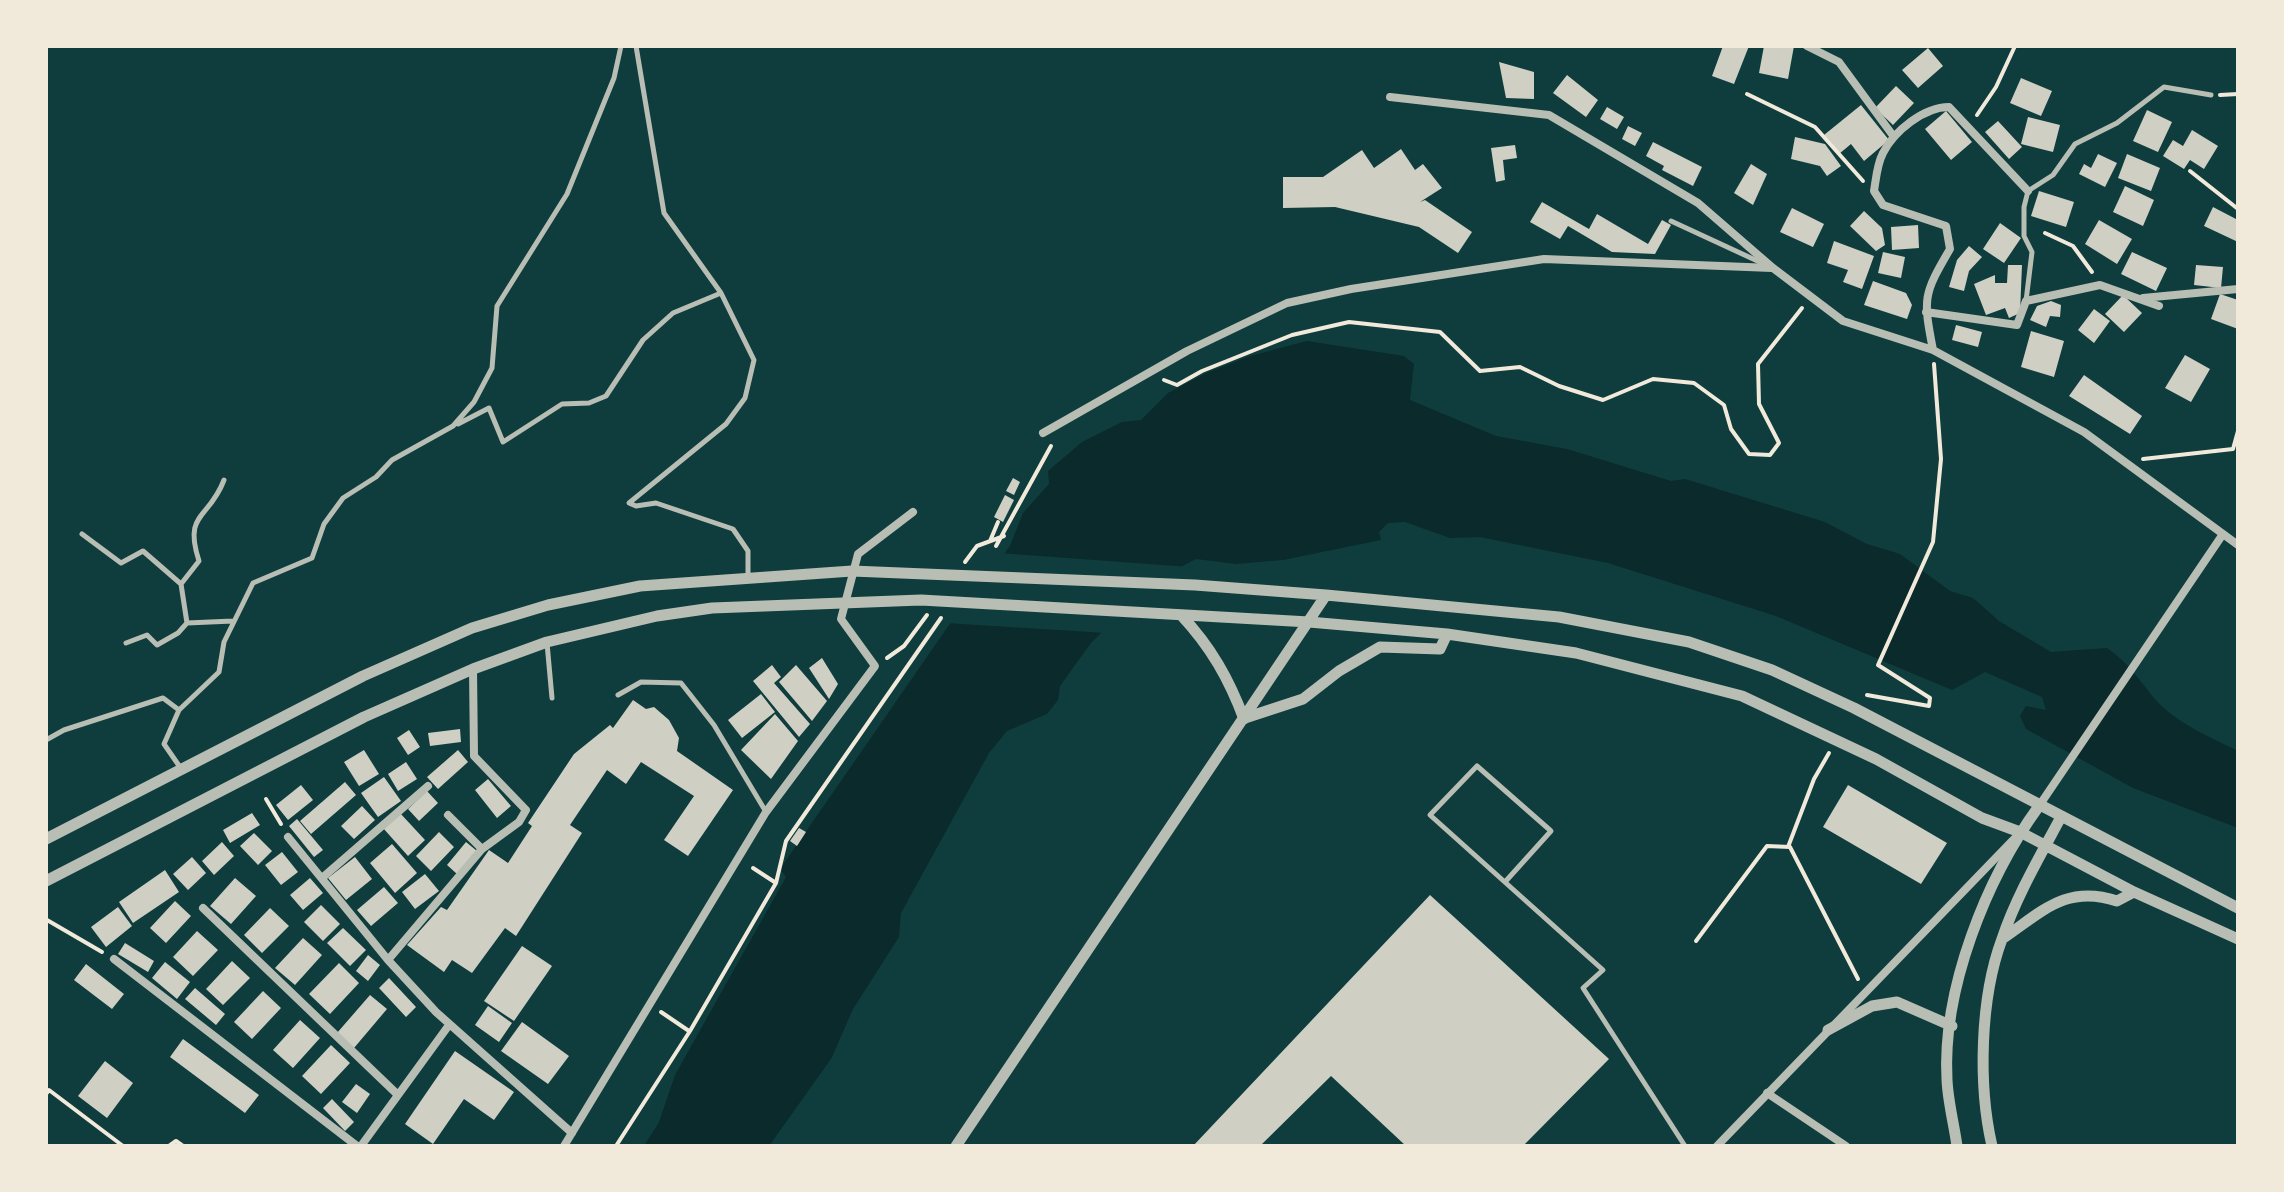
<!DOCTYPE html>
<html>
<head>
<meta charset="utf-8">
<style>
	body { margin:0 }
	#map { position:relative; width:2284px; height:1192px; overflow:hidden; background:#0f3d3e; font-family:Barlow,sans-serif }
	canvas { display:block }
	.frame { position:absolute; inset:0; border:48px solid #f1e9da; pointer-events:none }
</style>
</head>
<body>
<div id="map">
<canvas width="2284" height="1192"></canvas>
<div class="frame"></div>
</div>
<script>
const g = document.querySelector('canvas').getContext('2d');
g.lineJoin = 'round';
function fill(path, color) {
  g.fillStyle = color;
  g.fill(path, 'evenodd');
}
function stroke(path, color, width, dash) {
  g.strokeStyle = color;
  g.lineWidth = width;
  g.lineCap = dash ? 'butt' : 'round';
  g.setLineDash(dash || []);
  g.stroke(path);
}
fill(new Path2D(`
	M1307 341 1404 356 1414 364 1410 400 1496 436 1567 449 1671 481 1685 479 1825 522 1867 544 1900 554 1950 591 1973 598 1999 621 2051 652 2107 648C2128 662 2139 680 2154 698 2174 722 2210 737 2238 751V828L2133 788 2026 729 2020 716 2026 706 2046 710 2042 697 1985 672 1952 690 1776 616 1608 563 1480 537 1450 538 1405 522 1388 523 1379 532 1381 540 1283 560 1236 564 1196 559 1154 581 1091 643 1060 686 1058 700 1047 714 1007 731 989 753 901 913 899 937 853 1009 831 1059 769 1146H644L659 1122 675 1075 786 877 780 869 956 615 1010 546 1023 513 1049 484 1048 471 1082 442 1122 422 1141 420 1168 393 1206 373 1250 356Z`), '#0a2a2b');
fill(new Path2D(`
	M999 553 1190 567 1156 584 1106 633 945 623Z`), '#0f3d3e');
fill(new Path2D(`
	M1723 46H1749L1734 84 1712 76Z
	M1764 46H1794L1788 79 1759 73Z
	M1928 48 1943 66 1918 88 1902 70Z
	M1499 62 1534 72V99L1506 98Z
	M1567 75 1598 100 1586 117 1553 93Z
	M2021 78 2052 91 2041 116 2010 103Z
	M1896 86 1914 103 1893 125 1875 108Z
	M1861 105 1889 140 1864 161 1851 144 1839 154 1824 135Z
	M1607 107 1624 117 1617 129 1600 119Z
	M2147 110 2172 122 2158 152 2133 141Z
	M1946 111 1972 142 1951 160 1925 129Z
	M2028 117 2060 125 2053 152 2021 144Z
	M1998 121 2022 147 2009 159 1985 132Z
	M1628 126 1642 133 1635 146 1622 139Z
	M2192 130 2218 146 2204 169 2190 160 2184 169 2163 156 2173 140 2183 146Z
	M1795 137 1825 144 1841 166 1827 176 1820 166 1791 159Z
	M1653 142 1702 167 1693 186 1662 170 1664 166 1646 156Z
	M1515 145 1517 158 1503 160 1505 180 1496 182 1491 148Z
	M1401 149 1415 170 1423 164 1442 188 1420 202 1425 200 1472 232 1458 253 1419 227 1335 207 1283 208V177H1323L1362 150 1374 168Z
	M2098 154 2117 163 2105 187 2079 174 2084 164 2091 168Z
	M2127 154 2160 168 2151 191 2118 178Z
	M1751 164 1767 174 1753 205 1734 193Z
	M2125 186 2154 200 2143 226 2113 212Z
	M2039 191 2074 202 2066 227 2031 216Z
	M1542 202 1589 229 1597 214 1648 244 1662 220 1671 225 1655 254 1612 252 1568 226 1560 239 1530 222Z
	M2213 207 2236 219 2238 242 2204 226Z
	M1792 208 1824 224 1813 247 1780 232Z
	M1864 211 1882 228 1885 245 1876 251 1850 226Z
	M2099 220 2132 239 2117 264 2085 244Z
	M2000 223 2021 238 2004 263 1983 249Z
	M1918 225 1919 248 1892 250 1891 227Z
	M1834 241 1874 256 1862 289 1843 282 1848 270 1827 263Z
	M1969 246 1982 257 1969 271 1964 291 1949 287 1957 260Z
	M1883 252 1905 257 1901 278 1878 273Z
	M2132 252 2167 268 2156 291 2121 274Z
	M2008 265H2022L2020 313 2009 318 2005 308 1986 315 1974 284 1995 275V283H2007Z
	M2196 265 2223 267 2221 288 2194 285Z
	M1873 281 1906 293 1912 305 1907 319 1864 305Z
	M2220 294 2238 300V329L2211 319Z
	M2123 295 2142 313 2124 332 2105 314Z
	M2051 301 2061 305 2060 317 2050 316 2046 327 2030 320 2037 306Z
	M2094 309 2110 321 2094 343 2078 330Z
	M1956 325 1982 332 1978 347 1952 340Z
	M2031 331 2064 341 2054 377 2021 367Z
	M2185 355 2210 369 2191 402 2165 388Z
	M2084 375 2142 416 2130 434 2069 396Z
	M1013 478 1020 482 1014 495 1006 491Z
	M1005 495 1014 500 1003 522 994 517Z
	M822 658 838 684 829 699 809 668Z
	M772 665 781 677 774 683 810 724 799 737 753 681Z
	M796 665 827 701 812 721 779 682Z
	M761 694 775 712 742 738 728 720Z
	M633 700 646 709 654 707 669 720 679 738 677 751 733 790 688 856 664 840 694 796 641 762 626 784 607 770 570 825 582 833 516 936 505 928 472 973 452 960 444 972 407 945 441 907 447 910 489 850 508 863 532 826 528 823 574 754 610 725 613 728Z
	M775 714 798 741 771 779 741 750Z
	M460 729 461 742 430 746 428 733Z
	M409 730 420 747 408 755 397 738Z
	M364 750 379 774 359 786 344 762Z
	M458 750 468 762 438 789 427 777Z
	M406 762 417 779 398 791 388 774Z
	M384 777 401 801 378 817 361 793Z
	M488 779 511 806 497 818 475 790Z
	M345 782 356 795 311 834 300 821Z
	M301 785 313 800 288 820 276 805Z
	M1848 785 1947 843 1921 884 1823 827Z
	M427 791 438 803 419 821 408 809Z
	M362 806 375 820 354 839 341 826Z
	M252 813 260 825 230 843 223 830Z
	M400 813 425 840 408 856 383 828Z
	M297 819 323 850 314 857 289 826Z
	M799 828 806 832 797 846 790 841Z
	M439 832 454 847 431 871 416 856Z
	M254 833 272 851 258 865 240 846Z
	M222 842 234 856 214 875 202 861Z
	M466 842 477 851 457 874 447 865Z
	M392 844 417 873 395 893 370 863Z
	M282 852 298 872 281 885 265 865Z
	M192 857 206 873 188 890 173 874Z
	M355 857 372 879 346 900 328 878Z
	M165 870 179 892 133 923 119 902Z
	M425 874 439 891 415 909 402 892Z
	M235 878 256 896 231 924 210 906Z
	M310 878 323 893 303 910 290 895Z
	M384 887 398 903 371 926 357 910Z
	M1430 895 1609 1059 1523 1146H1406L1331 1076 1260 1146H1193Z
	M175 901 191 916 166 943 150 928Z
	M321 905 340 924 323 941 304 922Z
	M118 907 132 926 106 947 91 927Z
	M270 908 289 926 262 953 244 935Z
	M343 928 366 950 350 966 327 943Z
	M197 931 218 950 193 976 173 957Z
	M303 938 322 955 295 985 275 968Z
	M125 943 154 961 148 972 118 954Z
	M522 946 552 966 514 1021 484 1001Z
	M368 955 380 965 368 981 356 971Z
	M232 961 250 978 223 1005 206 989Z
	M165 962 190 982 177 999 152 978Z
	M339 963 359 983 330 1014 309 994Z
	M86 964 124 994 112 1009 74 980Z
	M389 978 416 1007 406 1017 379 988Z
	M195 988 225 1014 216 1025 185 999Z
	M263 991 281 1008 252 1039 234 1022Z
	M370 995 387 1009 354 1048 337 1033Z
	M488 1006 512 1023 499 1042 475 1025Z
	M300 1020 320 1038 293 1068 273 1050Z
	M522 1022 569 1056 548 1084 501 1051Z
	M183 1039 259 1095 245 1113 170 1057Z
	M331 1045 350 1063 321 1094 302 1076Z
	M455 1051 514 1092 494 1120 464 1099 433 1144 405 1124Z
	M105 1061 133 1083 107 1118 78 1096Z
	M356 1084 370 1094 357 1113 342 1102Z
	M332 1099 354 1122 345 1131 323 1108Z`), '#cfcfc3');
stroke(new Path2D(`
	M1747 94 1815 127 1863 181
	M2220 95 2238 94
	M1977 115 1996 87 2015 46
	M2190 171 2238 209
	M2045 233 2073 246 2092 272
	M1164 380 1177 385 1202 371 1292 335 1349 322 1440 332 1480 371 1520 367 1559 386 1603 400 1653 379 1694 383 1724 405 1731 429 1749 454 1770 455 1779 443 1759 404 1758 364 1802 308
	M2143 459 2233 449 2238 431
	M990 541 998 522
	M996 546 1051 446
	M965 562 977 546 1004 536
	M887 658 904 646 927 615
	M1867 695 1929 706 1930 698 1878 665 1933 542 1941 459 1934 364
	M266 799 281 824
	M1788 847 1814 779 1829 753
	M753 868 776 883
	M47 920 102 952
	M1696 941 1767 846 1790 847 1858 979
	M661 1012 689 1031
	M46 1094 49 1090 123 1146
	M169 1146 176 1141 183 1146
	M616 1146 690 1031 776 883 786 841 941 618`), '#f1e9da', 4);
stroke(new Path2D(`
	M636 46 664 213 721 293 754 360 745 398 726 424 629 503 636 506 656 503 733 529 748 551V579
	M1671 221 1764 264
	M2026 301 2032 252 2024 236V207L2028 191 2053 175 2075 144 2117 123 2164 87 2211 95
	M458 424 489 408 503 442 562 404 589 403 606 396 643 340 673 313 721 293
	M82 534 121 563 143 551 181 584 187 623 233 621
	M181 584 199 561C183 512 209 520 224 480
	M126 643 147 635 157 645 178 633 187 623
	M547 643 552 698
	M618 695 641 682 681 683 714 725 766 812
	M46 740 64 730 163 698 179 710
	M182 770 164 744 179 710 219 672 224 642 253 583 312 558 324 524 343 498 376 477 392 460 453 426 474 402 492 368 497 306 567 194 614 78 621 46
	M1505 882 1551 831 1477 766 1430 815 1603 970 1583 988 1685 1146`), '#b8beb3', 5);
stroke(new Path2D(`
	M1807 46 1839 62 1894 137
	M1390 97 1549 115 1698 203 1773 268 1843 321 1933 350 2084 432 2238 545
	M2143 298 2238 289
	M1926 312 2017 325 2026 301 2100 285 2159 306
	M1933 350C1923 298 1923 295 1950 249L1946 226 1883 205 1874 191C1876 179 1877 164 1883 153 1894 131 1924 107 1949 107L2028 191
	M1043 433 1187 351 1287 303 1351 289 1544 259 1772 268
	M2039 806 2223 534
	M448 815 482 849
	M288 837 388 960 436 1012 572 1133
	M322 878 428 786
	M203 908 398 1095
	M114 959 357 1146
	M388 960 482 849 519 822 526 810 474 756 473 669
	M1767 1093 1846 1146
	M361 1146 449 1025
	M564 1146 766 812 875 666 841 619 858 554 913 512
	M1717 1146 2014 839`), '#b8beb3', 8);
stroke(new Path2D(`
	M1181 615C1211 647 1229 679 1244 719
	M1245 718 1303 699 1339 671 1380 647 1440 649 1447 634
	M46 839 363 676 472 628 548 605 640 586 852 571 1195 585 1326 595 1559 617 1689 642 1772 670 1854 708 2238 908
	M46 881 364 717 473 669 547 642 657 616 712 608 921 600 1309 622 1447 634 1576 653 1742 696 1876 759 1982 818 2020 832 2134 892 2238 939
	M2002 939C2042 912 2066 884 2117 901L2134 892
	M1828 1030 1872 1006 1897 1002 1952 1026
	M956 1146 1326 595
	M1957 1146C1954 1124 1948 1102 1947 1080 1942 989 1986 879 2039 806
	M1992 1146C1978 1085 1980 998 2002 939 2016 897 2040 856 2061 817`), '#b8beb3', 11);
</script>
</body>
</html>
